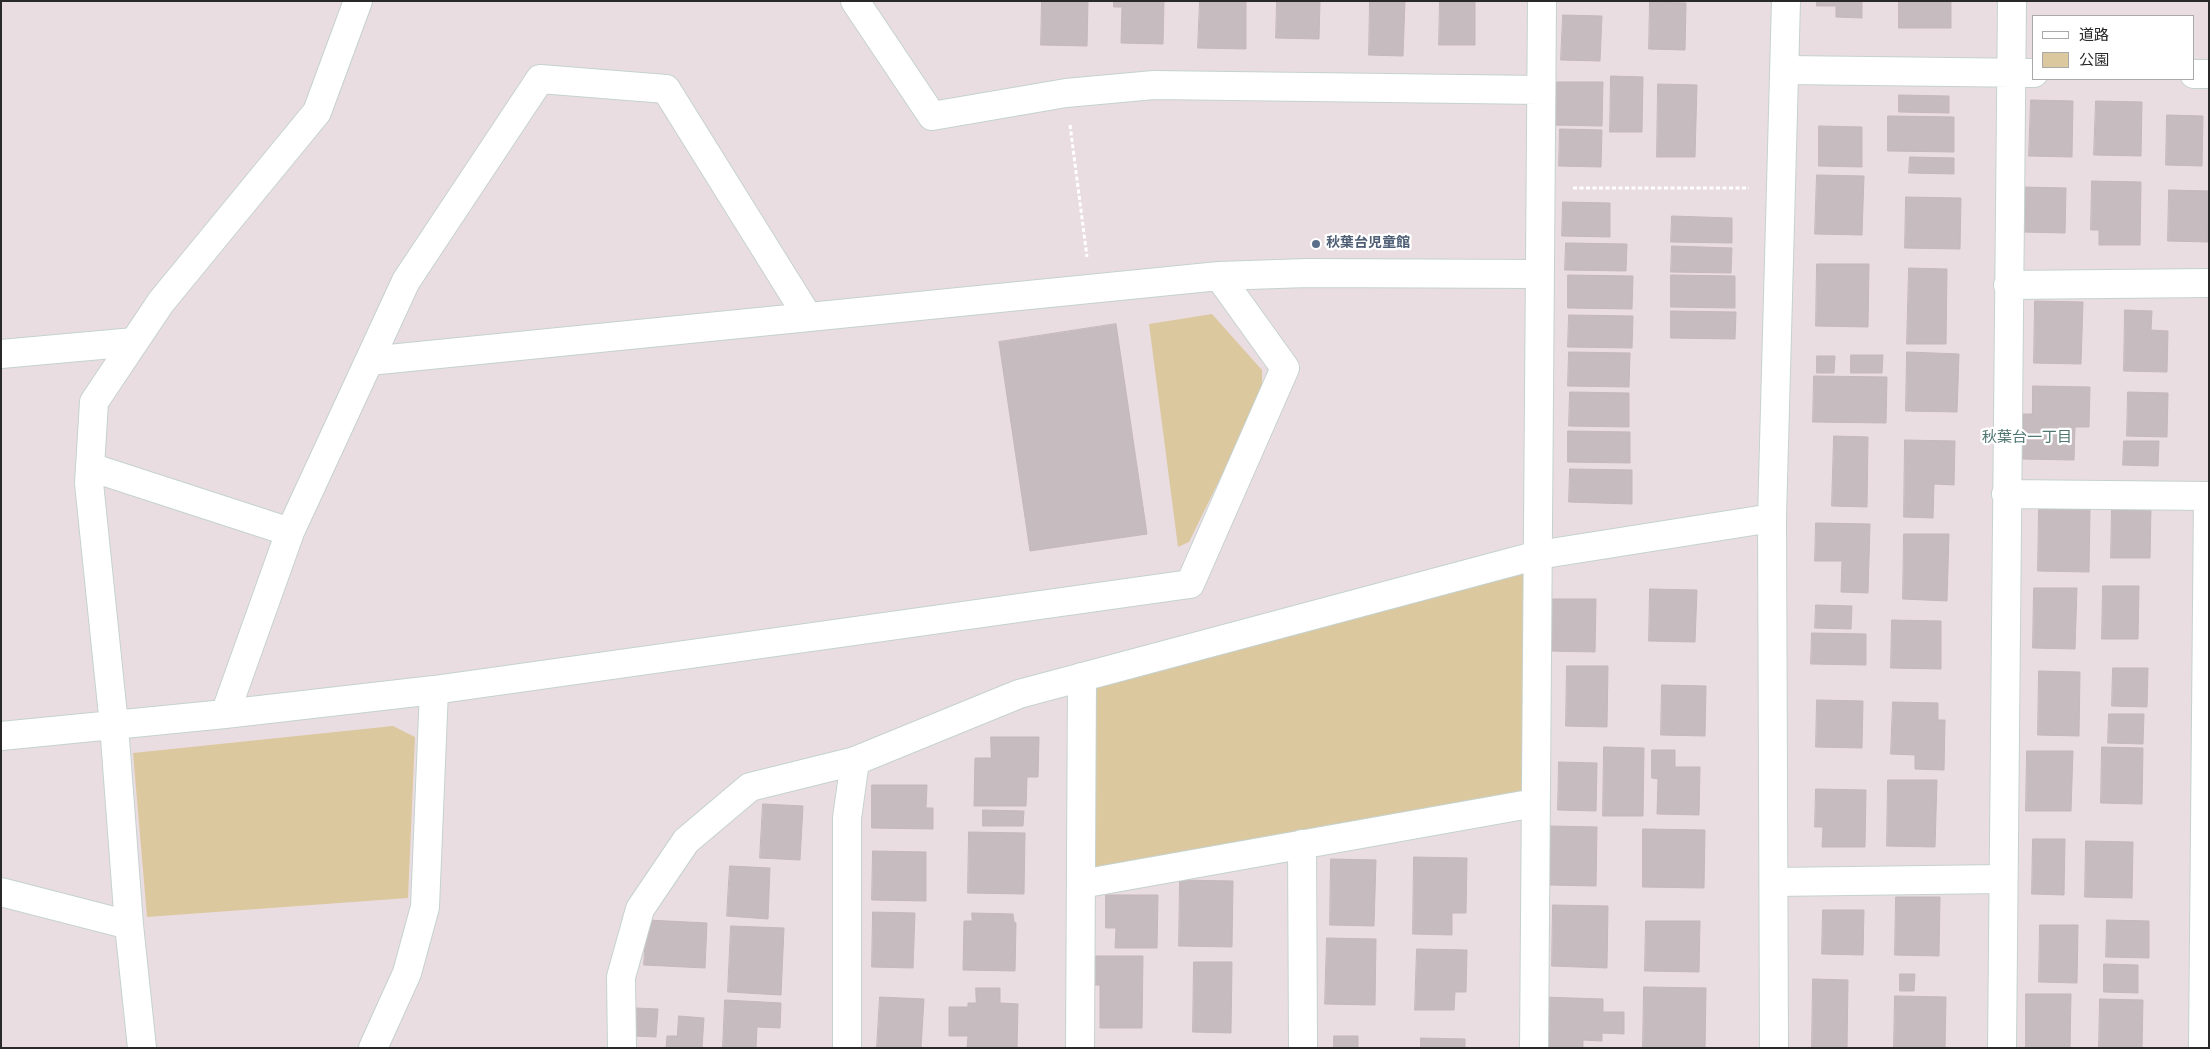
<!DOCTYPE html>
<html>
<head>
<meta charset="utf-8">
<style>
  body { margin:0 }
  #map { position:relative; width:2210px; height:1049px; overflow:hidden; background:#eadde2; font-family:"Titillium Web","Noto Sans JP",sans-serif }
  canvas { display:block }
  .frame { position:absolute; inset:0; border:2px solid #292929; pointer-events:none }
  .legend { position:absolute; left:2032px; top:15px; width:162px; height:65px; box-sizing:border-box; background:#fff; border:1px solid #a9a9a9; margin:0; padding:6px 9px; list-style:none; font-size:15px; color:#292929 }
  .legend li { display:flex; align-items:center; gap:10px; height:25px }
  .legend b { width:25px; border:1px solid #a9a9a9 }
</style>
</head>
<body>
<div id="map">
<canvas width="2210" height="1049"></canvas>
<div class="frame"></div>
<ul class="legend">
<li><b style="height:6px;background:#fff"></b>道路</li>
<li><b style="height:14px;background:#dbc89f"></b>公園</li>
</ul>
</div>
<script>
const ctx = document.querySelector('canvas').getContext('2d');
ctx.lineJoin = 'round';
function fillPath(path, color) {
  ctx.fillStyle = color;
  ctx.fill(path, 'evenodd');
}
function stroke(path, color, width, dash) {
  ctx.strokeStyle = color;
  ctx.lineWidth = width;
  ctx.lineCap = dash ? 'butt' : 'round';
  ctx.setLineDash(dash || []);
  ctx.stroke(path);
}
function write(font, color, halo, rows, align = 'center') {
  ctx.font = font + ' "Titillium Web","Noto Sans JP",sans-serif';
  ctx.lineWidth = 4.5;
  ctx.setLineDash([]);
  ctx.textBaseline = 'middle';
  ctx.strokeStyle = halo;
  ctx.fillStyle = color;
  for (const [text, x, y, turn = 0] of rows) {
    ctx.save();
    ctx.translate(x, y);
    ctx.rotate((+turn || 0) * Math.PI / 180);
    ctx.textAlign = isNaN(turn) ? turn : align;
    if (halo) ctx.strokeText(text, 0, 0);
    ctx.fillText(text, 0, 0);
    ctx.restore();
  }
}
fillPath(new Path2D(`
  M1212 314 1262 370V393L1189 542 1178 547 1149 324Z
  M1538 555 1535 803 1081 884 1082 677Z
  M393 726 415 737 408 898 147 917 133 753Z`), '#dbc89f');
const building = new Path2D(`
  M1042 1H1088L1087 46 1041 45Z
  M1114 1H1164L1163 44 1121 43 1122 7H1114Z
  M1200 1H1246V49L1198 48Z
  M1277 1H1320L1319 39 1276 38Z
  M1370 1H1405L1403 56 1369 55Z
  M1440 1H1475V45H1439Z
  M1817 1H1862V18L1836 17V6H1817Z
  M1899 1H1951V28H1899Z
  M1650 2 1686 3 1685 50 1649 49Z
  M1563 15 1602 16 1600 61 1561 60Z
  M1611 76 1643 77 1642 132H1610Z
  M1553 82H1603L1602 126 1551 125Z
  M1658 84 1697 85 1695 157H1657Z
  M1899 95 1949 96V113L1899 112Z
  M2031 100 2073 101 2072 157 2029 156Z
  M2096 101 2142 102 2141 156 2094 155Z
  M2167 115 2203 116 2202 166 2166 165Z
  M1888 116 1954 117V152L1888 151Z
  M1819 126 1862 127V167L1819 166Z
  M1560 129 1602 130 1601 167 1559 166Z
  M1910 157 1954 158V174L1909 173Z
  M1817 175 1864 176 1862 235 1815 234Z
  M2092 181 2141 182 2140 245H2099V230H2091Z
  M2023 187 2066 188 2065 233 2022 232Z
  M2169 190 2209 191 2208 242 2168 241Z
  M1906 197 1961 198 1960 249 1905 248Z
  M1563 202 1610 203V237L1562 236Z
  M1672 216 1732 218V243L1671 242Z
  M1566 243 1627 244 1626 271 1565 270Z
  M1672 246 1732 248 1731 273 1671 272Z
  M1817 264H1869L1868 327 1816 326Z
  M1909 268 1947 269 1946 344H1907Z
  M1568 275 1633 276 1632 309 1568 308Z
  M1671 275 1735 276V308L1671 307Z
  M2035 301 2083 302 2081 364 2034 363Z
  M2125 310 2152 311 2151 330 2168 331 2167 372 2124 371Z
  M1671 311 1736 312 1735 339 1671 338Z
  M1569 315 1633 316 1632 348 1568 347Z
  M1116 324 1147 534 1030 551 999 342Z
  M1569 352 1630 353 1629 387 1568 386Z
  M1907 352 1959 354 1957 412 1906 411Z
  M1851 355H1883L1882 373H1851Z
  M1817 356H1835L1834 373H1817Z
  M1814 376 1887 377 1886 423 1813 422Z
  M2033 386 2090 387 2089 427H2075L2074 460 2022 459 2023 414H2032Z
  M1570 392 1629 393V427L1569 426Z
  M2128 392 2168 393 2167 437 2127 436Z
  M1568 431 1630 432V463L1568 462Z
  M1834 436 1868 437 1867 507 1832 506Z
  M1905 440 1955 441 1954 485 1934 484 1933 518 1904 517Z
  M2124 441H2159L2158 466 2123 465Z
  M1570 469 1632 470V504L1569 502Z
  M2112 506 2151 507 2150 558H2111Z
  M2039 508H2090L2089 572 2038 571Z
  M1816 523 1870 524 1868 593 1841 592 1842 561H1815Z
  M1904 534H1949L1947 601 1903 599Z
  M2103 586H2139L2138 639H2102Z
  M2034 588H2077L2075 649 2033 648Z
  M1650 589 1697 590 1695 642 1649 641Z
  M1551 599H1596L1595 652 1549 651Z
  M1816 605 1852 606 1851 629 1815 628Z
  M1892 620 1941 621V669L1891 668Z
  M1812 633 1866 634V665L1811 664Z
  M1567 666H1608L1607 727 1566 726Z
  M2113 668H2148L2147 707 2112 706Z
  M2039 671 2080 672 2079 736 2038 735Z
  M1662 685 1706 686 1705 736 1661 735Z
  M1817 700 1863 701 1862 748 1816 747Z
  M1893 702 1938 703V720H1945L1944 770 1915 769V755L1891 754Z
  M2109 714H2144L2143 744 2108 743Z
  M991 737H1039L1038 777H1027L1026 806H974L975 758H991Z
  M1604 747 1644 748 1643 816H1603Z
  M2102 747 2143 748 2142 804 2101 803Z
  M1652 750H1675V767H1700L1699 815 1657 814 1658 779 1652 778Z
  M2027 751H2073L2071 811H2026Z
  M1559 762 1597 763 1596 811 1558 810Z
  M1888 780H1937L1935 847 1887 846Z
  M872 785H927L926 808H933V829L872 828Z
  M1816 789 1866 790 1865 847H1822L1823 827H1815Z
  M763 804 803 806 800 860 760 858Z
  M983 810 1024 811 1023 826H983Z
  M1550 826 1597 827 1596 886 1550 885Z
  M1643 829 1705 830 1704 888 1643 887Z
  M969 832 1025 833 1024 894 968 893Z
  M2033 839H2065L2064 895 2032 894Z
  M2086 841 2133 842 2132 898 2085 897Z
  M873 851 926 852V901L872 900Z
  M1414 857 1467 858 1466 913H1452V935L1413 934Z
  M1331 859 1376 860 1374 926 1330 925Z
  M730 866 770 868 768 919 727 916Z
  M1180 880 1233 881 1232 947 1179 946Z
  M1106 895H1158L1157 948H1115L1116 928H1106Z
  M1896 897H1940L1939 956 1895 955Z
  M1553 905 1608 906 1607 968 1552 966Z
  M1823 910H1864L1863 955 1822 954Z
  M873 912 915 913 913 968 872 967Z
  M972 913 1013 914 1014 922 1016 923 1015 971 963 970 964 921H972Z
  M647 920 707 923 705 968 644 965Z
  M2107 920 2149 921V958L2106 957Z
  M1646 921H1700L1699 972 1645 971Z
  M2040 925H2078L2077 983 2039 982Z
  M731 926 784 928 781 995 728 992Z
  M1327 938 1376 939 1375 1005 1325 1004Z
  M1417 949 1467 950 1466 992H1455L1454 1010H1415Z
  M1096 956H1143L1142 1028H1100V985H1095Z
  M1194 962H1232L1231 1033 1193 1032Z
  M2104 964 2138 965V993L2104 992Z
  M1900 974H1915L1914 991H1900Z
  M1813 979 1848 980 1847 1048H1812Z
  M1644 987 1706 988 1705 1048H1643Z
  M976 988H1000V1003L1018 1004 1017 1048H967L968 1036H949V1007H968V1003H976Z
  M2026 994H2071L2070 1048H2026Z
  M1895 996 1946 997 1945 1048H1894Z
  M880 997 924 999 921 1048H877Z
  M1542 997 1603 999V1012H1624V1034L1602 1033V1041L1583 1040V1048H1541Z
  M2100 999 2143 1000 2142 1048H2099Z
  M725 1000 781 1003 780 1028 757 1027 756 1048H723Z
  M635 1008 658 1009 656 1037 634 1036Z
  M679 1016 704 1018 702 1048H666L667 1036H677Z
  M1334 1036H1358V1048H1334Z
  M1421 1038 1465 1039V1048H1421Z`);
fillPath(building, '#c6bbbf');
stroke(building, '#c5b7bc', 1);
const street = new Path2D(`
  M855 1 932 116 1066 93 1154 85 1541 90
  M1786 70 2034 73
  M2194 74H2209
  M2008 285 2209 283
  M1 354 134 342
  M369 361 1219 276 1307 273 1538 274
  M90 467 290 532
  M2006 494 2209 496
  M225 714 290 532 406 281 540 79 666 89 808 317
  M1 736 225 714 434 690 1190 584 1285 368 1219 276
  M1302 844 1303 1048
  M1774 882 2003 879
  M1081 884 1535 803
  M1 892 129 925
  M142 1048 129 925 114 725 89 483 94 402 161 302 317 112 358 1
  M373 1048 407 973 425 907 434 690
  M622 1048 621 977 640 909 686 841 750 787 855 761
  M1080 1048 1082 677
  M1534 1048 1542 1
  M2002 1048 2012 1
  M2203 1048 2208 496`);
const secondary = new Path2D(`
  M847 1048V818L855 761 1019 694 1538 555 1772 518
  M1774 1048 1772 518 1786 1`);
stroke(street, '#c4d2d0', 30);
stroke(secondary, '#c4d2d0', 30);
stroke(new Path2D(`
  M1070 125 1087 257
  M1573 188H1749`), '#fff', 3, [4, 2.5]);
stroke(street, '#fff', 28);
stroke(secondary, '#fff', 28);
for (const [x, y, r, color] of [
  [1316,244,5,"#5c6f8a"]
]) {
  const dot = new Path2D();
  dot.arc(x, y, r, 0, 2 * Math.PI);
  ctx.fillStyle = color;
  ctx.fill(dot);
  stroke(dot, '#fff', 2);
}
write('bold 14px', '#4e5e75', '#fff', [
  ["秋葉台児童館",1326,244]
], 'left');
write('15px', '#4f756f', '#fff', [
  ["秋葉台一丁目",2027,438]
]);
</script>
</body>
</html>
